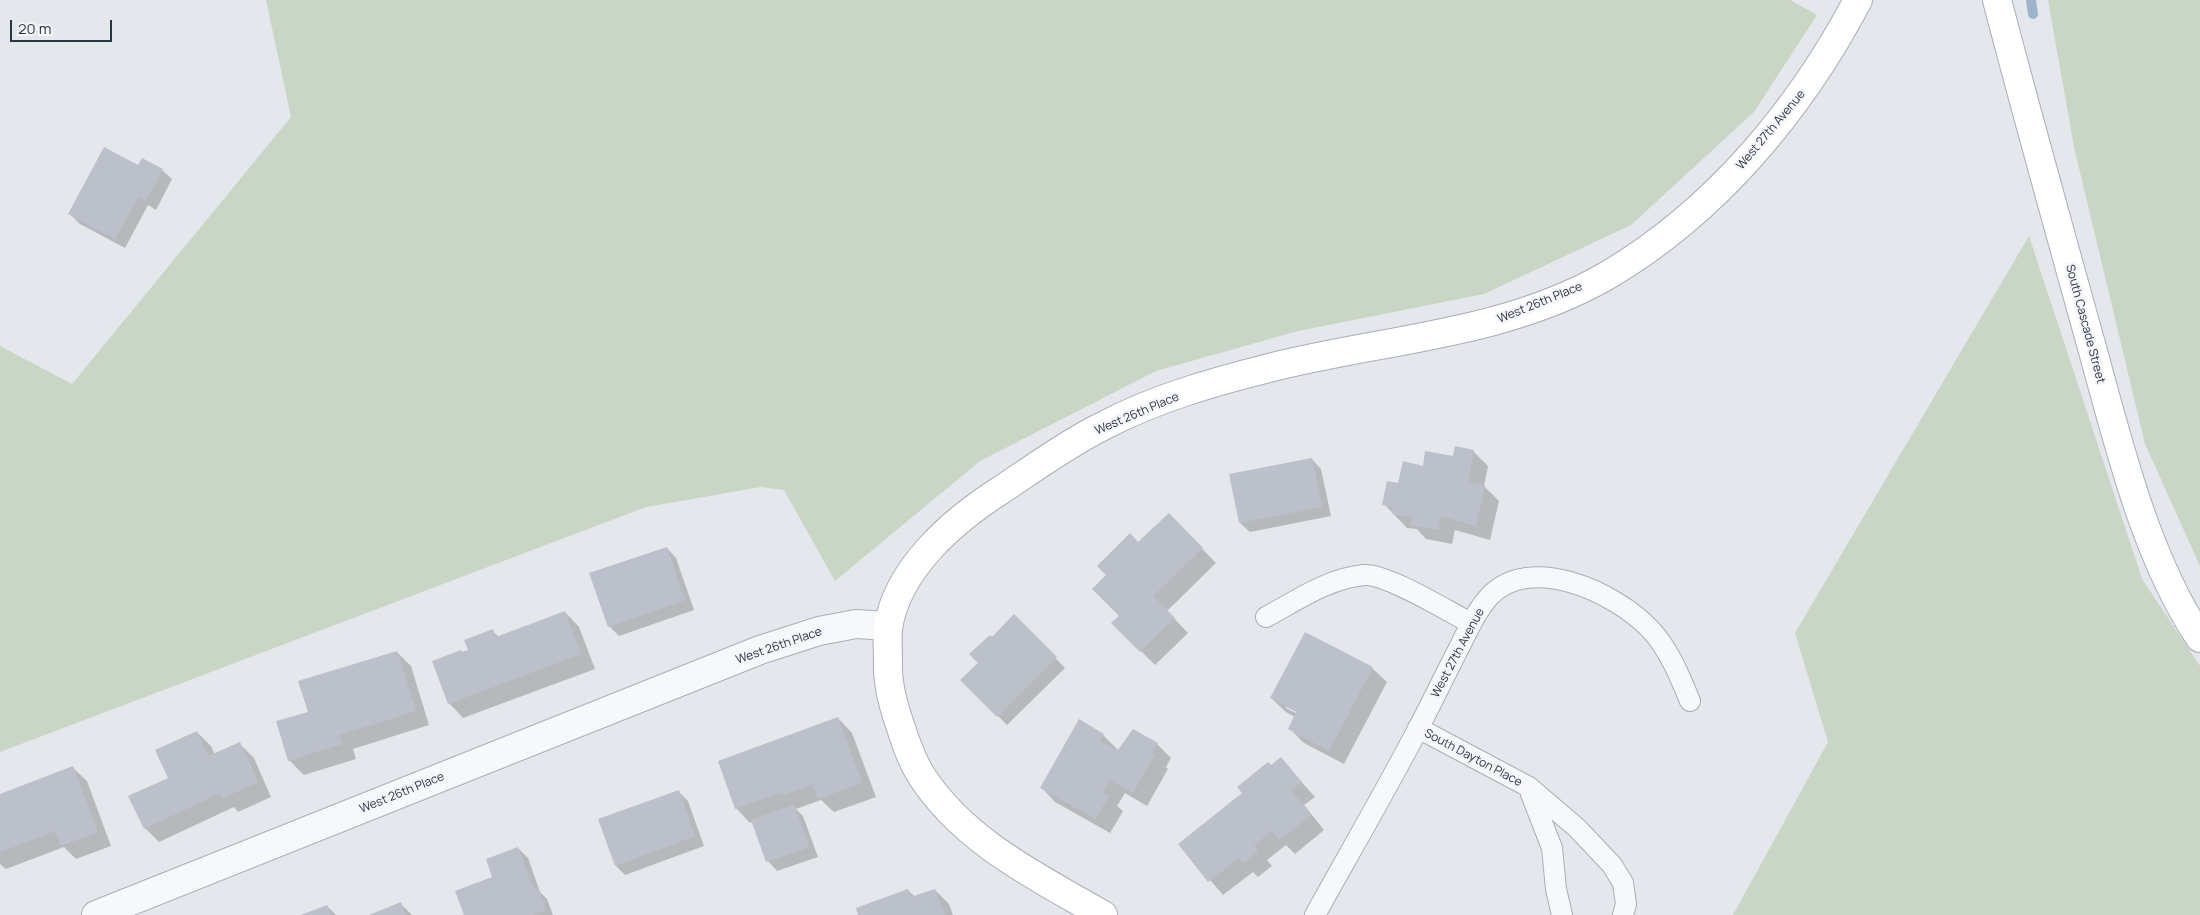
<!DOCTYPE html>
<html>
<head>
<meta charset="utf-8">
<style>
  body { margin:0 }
  #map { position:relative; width:2200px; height:915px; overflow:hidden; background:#e4e7ec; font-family:Manrope,sans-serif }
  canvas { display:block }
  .scale { position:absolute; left:10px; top:20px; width:102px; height:22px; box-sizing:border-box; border:2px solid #2b3445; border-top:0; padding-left:6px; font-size:15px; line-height:18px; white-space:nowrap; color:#2b3445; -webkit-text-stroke:4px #f4f6f9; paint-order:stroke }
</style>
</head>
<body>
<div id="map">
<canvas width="2200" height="915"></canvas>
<div class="scale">20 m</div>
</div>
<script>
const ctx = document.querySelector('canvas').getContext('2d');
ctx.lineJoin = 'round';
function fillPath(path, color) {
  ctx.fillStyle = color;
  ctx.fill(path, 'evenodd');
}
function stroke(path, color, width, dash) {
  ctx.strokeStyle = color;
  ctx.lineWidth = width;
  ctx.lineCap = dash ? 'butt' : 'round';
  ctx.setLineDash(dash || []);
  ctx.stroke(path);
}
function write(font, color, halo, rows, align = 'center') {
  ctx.font = font + ' Manrope,sans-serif';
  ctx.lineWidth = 5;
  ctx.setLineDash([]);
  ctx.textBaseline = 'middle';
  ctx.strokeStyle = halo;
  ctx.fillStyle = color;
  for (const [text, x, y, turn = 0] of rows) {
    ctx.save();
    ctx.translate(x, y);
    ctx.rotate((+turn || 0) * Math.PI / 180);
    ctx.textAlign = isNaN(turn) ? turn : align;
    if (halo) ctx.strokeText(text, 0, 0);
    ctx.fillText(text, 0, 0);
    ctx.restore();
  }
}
fillPath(new Path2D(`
  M266 0H1790L1817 15 1754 112 1631 225 1484 294 1298 331 1156 371 980 461 835 581 784 490 761 487 646 507 0 752V346L72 384 291 117Z
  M2048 0H2200V566L2145 444 2074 147Z
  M2029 236 2142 579 2200 666V915H1733L1828 742 1795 633Z`), '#c9d6c5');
fillPath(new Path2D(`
  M139 167 162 170 172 179 156 210 148 205 125 248 80 224 70 214Z
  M1473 451 1488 466 1484 486 1499 501 1490 540 1455 530 1452 544 1426 539 1417 529 1407 528 1384 504 1399 485 1424 467Z
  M1312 459 1321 469 1331 516 1250 532 1240 523Z
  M1169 515 1216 563 1167 611 1188 633 1155 665 1113 623 1120 616 1139 544Z
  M667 548 676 558 694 610 619 636 609 626Z
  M565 612 579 627 595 669 463 718 449 703 463 653 470 651 492 631 499 637Z
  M1014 616 1065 668 1007 725 962 680 980 663 992 638Z
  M397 652 411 666 429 725 353 749 356 759 304 775 289 760 309 713Z
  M1372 668 1387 682 1344 764 1304 743 1289 728 1295 717 1286 712 1271 698ZM1286 706 1302 714 1301 716 1286 708Z
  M838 718 852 733 876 797 834 812 821 800 796 809 803 816 818 857 777 871 768 861 753 822 750 823 736 808Z
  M197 732 211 746 215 755 240 744 254 758 271 797 238 812 234 807 159 842 145 828Z
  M1103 735 1119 751 1157 744 1171 758 1166 767 1168 769 1147 806 1125 793 1117 806 1123 811 1110 833 1055 802 1041 787Z
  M1281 759 1315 797 1304 805 1324 830 1295 854 1286 845 1267 860 1272 866 1258 877 1253 872 1223 895 1180 845 1244 794Z
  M72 767 87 781 111 846 76 859 64 847 6 869 0 864V795Z
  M678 791 688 801 704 846 625 875 616 866Z
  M518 848 528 858 540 892 547 899 553 915H465Z
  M908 890 915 897 935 890 949 904 953 915H860Z
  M401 904 412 915H372Z
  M327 906 336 915H304Z`), '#0003');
stroke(new Path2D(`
  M2031 0 2033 14`), '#9fb4cc', 10);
fillPath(new Path2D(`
  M104 147 138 165 142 158 163 169 146 201 138 197 115 239 68 214Z
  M1455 446 1474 450 1468 482 1485 485 1476 526 1441 516 1438 530 1410 525 1412 517 1392 514 1393 507 1382 505 1387 481 1398 483 1403 461 1423 466 1425 451 1453 456Z
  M1312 458 1322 507 1239 523 1229 474Z
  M1169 513 1203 548 1153 596 1175 618 1140 652 1111 623 1119 616 1092 589 1106 575 1097 566 1130 533 1138 542Z
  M667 547 685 600 608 627 589 573Z
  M565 611 581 654 448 704 432 661 461 650 462 652 468 650 464 640 493 629 496 637Z
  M1014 614 1057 657 997 717 960 680 978 663 969 654 990 635 992 637Z
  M1305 632 1373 667 1329 751 1288 729 1296 712 1270 698Z
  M397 651 416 711 339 735 342 744 288 761 276 721 308 712 298 681Z
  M838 717 862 783 818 799 813 784 783 795V792L735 809 718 761Z
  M1079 719 1104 734 1100 741 1118 750 1133 729 1158 743 1152 753 1155 754 1133 793 1110 780 1103 792 1109 796 1095 819 1040 788Z
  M197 731 208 756 240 742 258 782 223 798 220 793 144 829 128 796 168 778 155 750Z
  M1281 757 1302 782 1291 790 1311 815 1280 840 1272 831 1254 845 1258 851 1243 863 1239 858 1208 882 1178 844 1242 793 1237 787 1268 762 1271 765Z
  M73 766 98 832 61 846 55 831 0 852V794Z
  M679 790 695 836 615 866 598 819Z
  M794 805 809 847 766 862 751 820Z
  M518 847 534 889 538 888 546 910 533 915H464L455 891 492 877 486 859Z
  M908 889 911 897 935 889 945 915H858L856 908Z
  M401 902 406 915H369Z
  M327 905 331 915H301Z`), '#bbc0ca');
const lane = new Path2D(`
  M1266 617C1296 601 1329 578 1364 575 1386 573 1449 612 1471 623
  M1418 728 1529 787 1577 828 1612 865 1623 883 1626 904 1623 915
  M1531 794 1552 848 1556 889 1562 915
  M1315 915C1350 852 1386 790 1419 727 1433 700 1446 673 1460 646 1468 630 1476 611 1489 597 1530 552 1616 593 1650 629 1669 649 1680 677 1690 701`);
const street = new Path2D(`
  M96 915 760 650 819 631 856 624 888 626`);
const secondary = new Path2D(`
  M1997 0C2027 115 2059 229 2091 344 2117 438 2145 557 2200 638
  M1103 915C1037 877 963 841 921 775 912 761 907 746 902 731 894 708 887 685 888 661 888 650 887 639 888 629 896 569 954 520 1001 490 1034 468 1067 444 1103 426 1154 399 1213 382 1269 368 1382 339 1505 335 1608 275 1716 211 1800 110 1858 0`);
stroke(lane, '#a9aeb7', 22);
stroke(street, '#a9aeb7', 30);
stroke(secondary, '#a9aeb7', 30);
stroke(lane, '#f7f8fa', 20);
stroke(street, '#f7f8fa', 28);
stroke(secondary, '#fff', 28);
write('12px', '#2b3445', '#f4f6f9', [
  ["West 27th Avenue",1771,130,-50],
  ["West 26th Place",1540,303,-22],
  ["South Cascade Street",2085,324,75],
  ["West 26th Place",1137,414,-23],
  ["West 26th Place",779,646,-19],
  ["West 27th Avenue",1458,653,-62],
  ["South Dayton Place",1473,758,28],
  ["West 26th Place",402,793,-22]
]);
</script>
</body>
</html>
